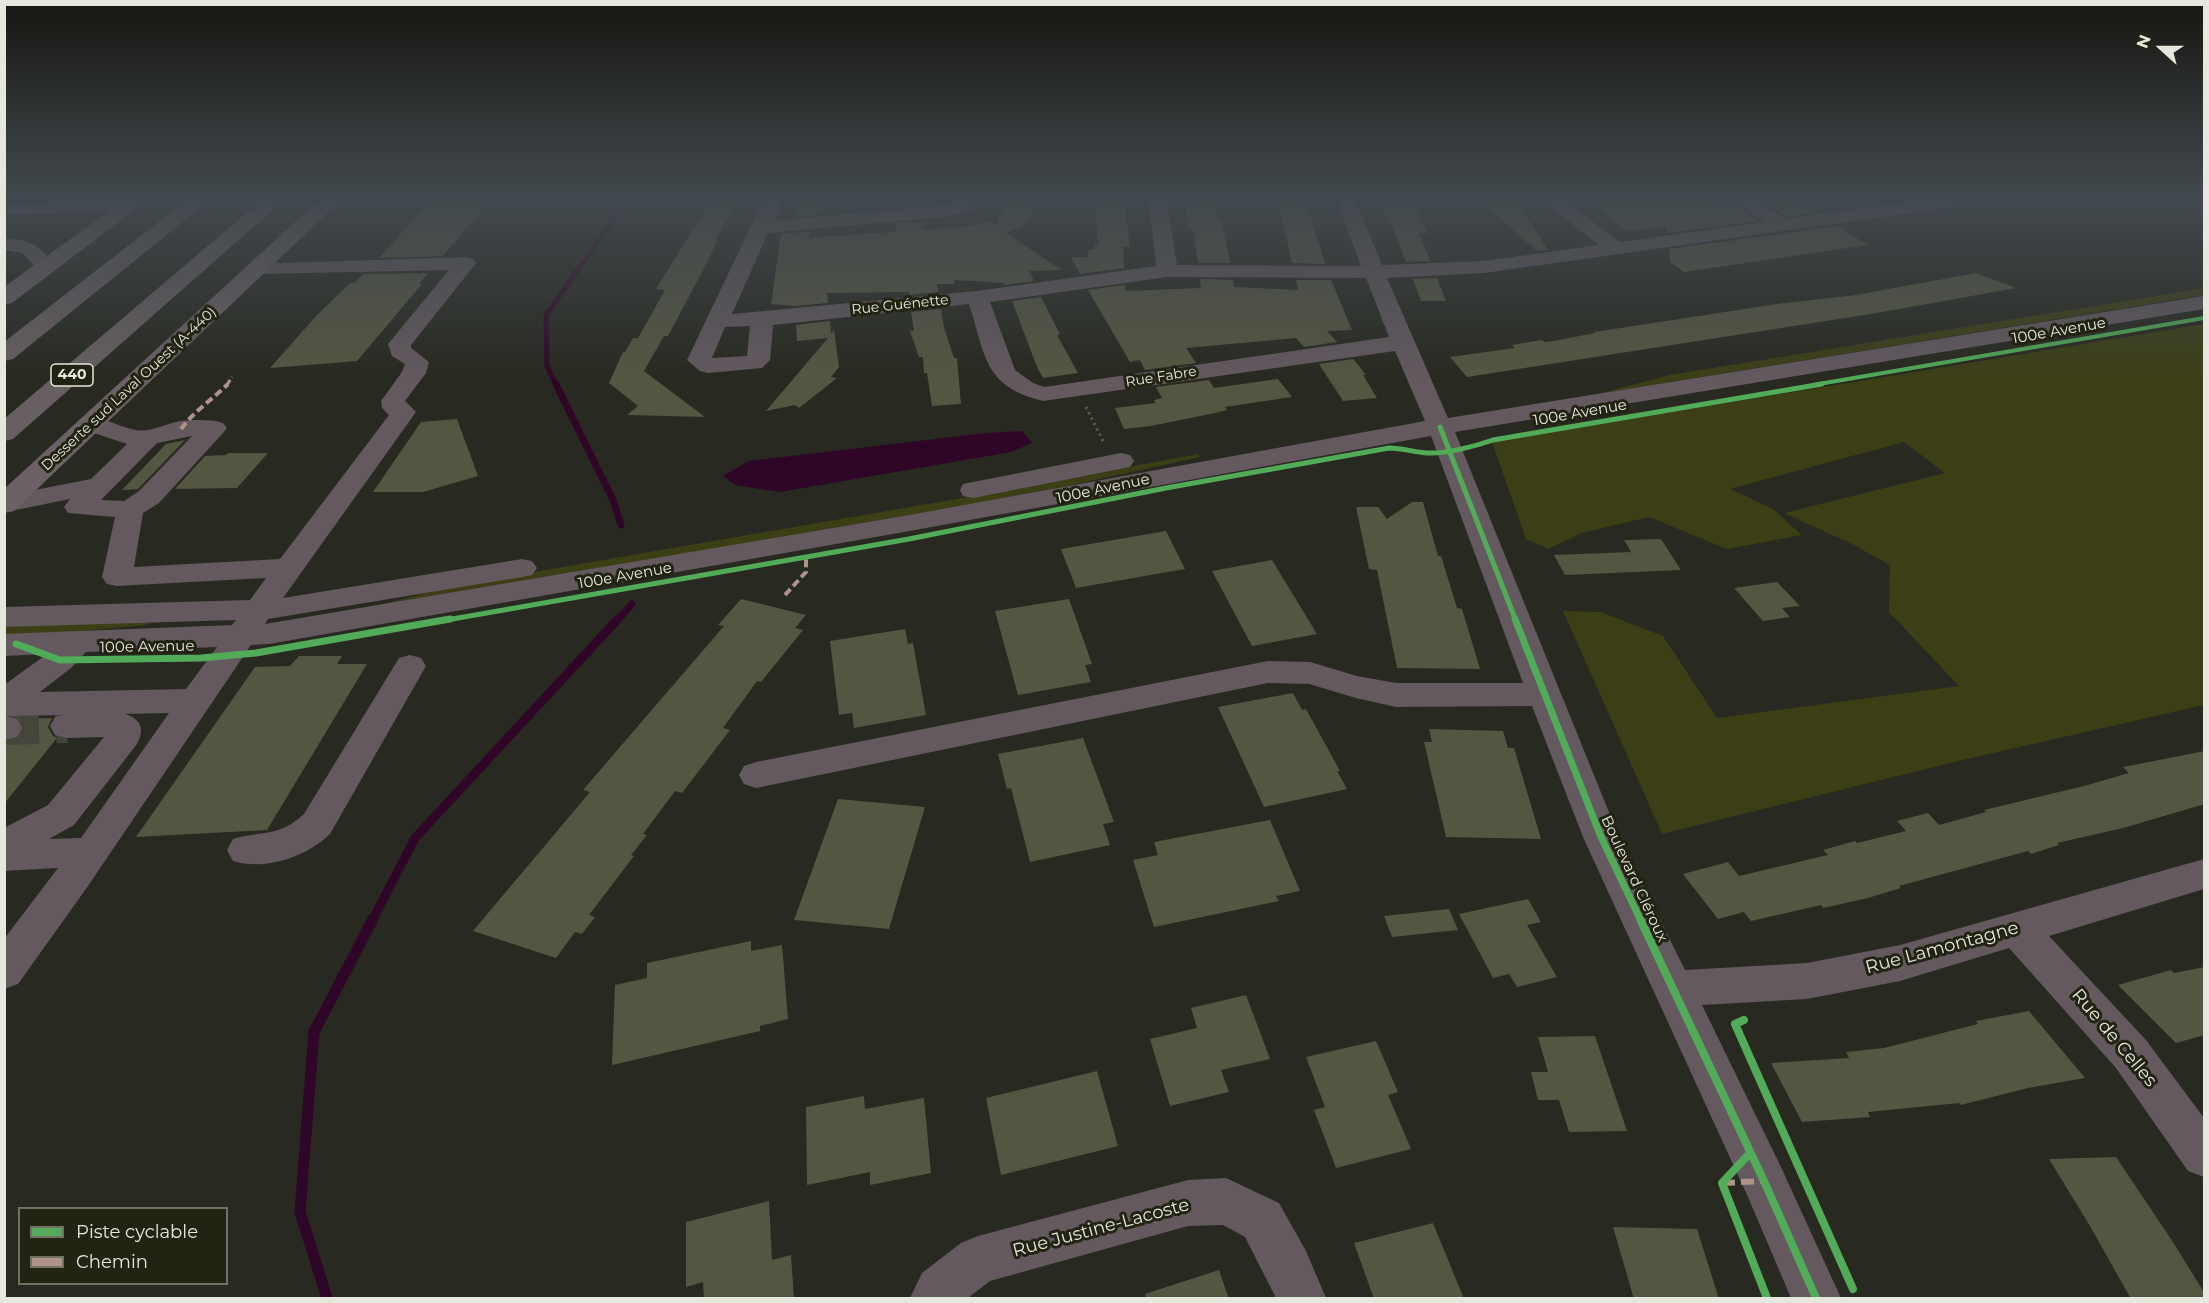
<!DOCTYPE html>
<html>
<head>
<meta charset="utf-8">
<style>
  body { margin:0 }
  #map { position:relative; width:2209px; height:1303px; overflow:hidden; background:#282920; font-family:Montserrat,sans-serif }
  canvas { display:block }
  .frame { position:absolute; inset:0; border:6px solid #e6e8dd; pointer-events:none }
  .legend { position:absolute; left:18px; top:1207px; width:210px; height:78px; box-sizing:border-box; background:#222313; border:2px solid #707264; margin:0; padding:8px 10px; list-style:none; font-size:18px; color:#e6e8dd }
  .legend li { display:flex; align-items:center; gap:12px; height:30px }
  .legend b { width:30px; border:2px solid #707264 }
  .north { position:absolute; left:2131px; top:18px; width:60px; height:60px; -webkit-text-stroke:4px #222313; paint-order:stroke; rotate:291deg; font-size:16px; font-weight:700; line-height:24px; text-align:center; color:#e6e8dd }
  .north::after { content:''; display:block; margin:auto; width:21px; height:27px; background:#e6e8dd; clip-path:polygon(50% 0,100% 100%,50% 72%,0 100%) }
</style>
</head>
<body>
<div id="map">
<canvas width="2209" height="1303"></canvas>
<div class="frame"></div>
<ul class="legend">
<li><b style="height:8px;background:#51ab58"></b>Piste cyclable</li>
<li><b style="height:8px;background:#af9288"></b>Chemin</li>
</ul>
<div class="north">N</div>
</div>
<script>
const ctx = document.querySelector('canvas').getContext('2d');
ctx.lineJoin = 'round';
function fillPath(path, color) {
  ctx.fillStyle = color;
  ctx.fill(path, 'evenodd');
}
function stroke(path, color, width, dash) {
  ctx.strokeStyle = color;
  ctx.lineWidth = width;
  ctx.lineCap = dash ? 'butt' : 'round';
  ctx.setLineDash(dash || []);
  ctx.stroke(path);
}
function write(font, color, halo, rows, align = 'center') {
  ctx.font = font + ' Montserrat,sans-serif';
  ctx.lineWidth = 6;
  ctx.setLineDash([]);
  ctx.textBaseline = 'middle';
  ctx.strokeStyle = halo;
  ctx.fillStyle = color;
  for (const [text, x, y, turn = 0] of rows) {
    ctx.save();
    ctx.translate(x, y);
    ctx.rotate((+turn || 0) * Math.PI / 180);
    ctx.textAlign = isNaN(turn) ? turn : align;
    if (halo) ctx.strokeText(text, 0, 0);
    ctx.fillText(text, 0, 0);
    ctx.restore();
  }
}
fillPath(new Path2D(`
  M2204 288V295L1597 394 1670 375Z
  M2204 324V705L1954 762 1662 834 1563 611 1601 612 1663 636 1717 718 1959 686 1889 612 1890 565 1852 544 1784 513 1945 473 1904 442 1730 489 1773 509 1802 535 1727 549 1649 517 1582 533 1548 549 1526 539 1492 442Z
  M1198 454 1200 457 1012 498 365 609 441 589 487 580 968 497Z
  M150 622 147 625 5 638V625Z`), '#3c3e15');
fillPath(new Path2D(`
  M1022 431 1032 443 1011 452 780 492 735 485 723 476 749 461 986 433Z`), '#300628');
stroke(new Path2D(`
  M556 385 547 366 546 315 628 199`), '#300628', 5);
stroke(new Path2D(`
  M556 384 613 500 621 525
  M617 621 632 604`), '#300628', 7);
stroke(new Path2D(`
  M372 921 415 838 618 619`), '#300628', 9);
stroke(new Path2D(`
  M327 1298 300 1212 314 1032 373 919`), '#300628', 11);
fillPath(new Path2D(`
  M432 199H490L443 256 379 258Z
  M802 199H831L822 214 793 217Z
  M1007 199H1037L1030 222 1006 233 1062 270 1029 271 1034 281 1005 285 1004 283 955 280 954 284H937L938 292 909 295V292L827 293 828 303 795 306 771 304 781 234 811 231 807 238 889 232 895 231 898 223 927 221 923 230 970 226 989 221 996 226Z
  M1479 199H1515L1548 250 1537 251Z
  M1584 199H1703L1719 207 1736 205 1758 221 1667 233 1666 227 1627 231Z
  M1795 199 1816 212 1786 217 1764 202Z
  M711 200H738L715 241H717L708 261 668 336H664L644 371 705 417 627 415 638 406 609 383 623 352H625L633 338H638L665 290 656 289Z
  M1095 201H1124L1130 247H1123L1124 268 1080 274 1071 257H1088V250H1094L1095 245 1098 246Z
  M1185 201H1214L1219 222H1222L1230 263H1198L1193 230H1189Z
  M1278 201H1302L1304 205H1307L1325 264 1292 263Z
  M1380 204H1414L1427 233H1419L1430 261 1406 262 1392 225H1390Z
  M1837 226 1868 245 1684 272 1670 262 1669 249Z
  M428 273 419 284H422L357 361 270 368 317 315 350 283H355L363 274Z
  M1976 273 2016 288 1877 313 1467 377 1450 357 1515 348 1512 345 1541 340 1545 342 1554 341 1595 333 1594 332 1777 304 1856 295Z
  M1437 278 1446 301H1421L1413 279Z
  M1200 279 1233 280 1234 287 1298 290 1296 280H1331L1352 330 1327 331 1337 342 1304 347 1296 338 1186 348 1196 363 1145 370 1140 360 1130 362 1088 290 1125 285V291L1201 288Z
  M1041 297 1060 334 1057 335 1078 373 1043 378 1037 367 1012 301Z
  M941 309 944 328 954 358H957L961 404 932 406 927 373H924L923 357H919L910 331H914L911 312Z
  M830 321 831 334 834 330 839 367 831 377 837 378 799 408 795 405 766 411 828 338 797 341 796 325Z
  M1353 359 1366 375H1363L1377 398 1343 401 1319 364Z
  M1278 379 1292 397 1225 407 1227 410 1215 413 1151 426 1124 429 1115 408 1156 403 1154 400 1162 398 1156 387 1209 380 1214 388Z
  M457 419 478 476 423 492H373L421 422Z
  M185 440 138 489 122 490 166 444Z
  M228 453H268L237 488 175 489 205 456 226 455Z
  M1412 502H1423L1438 556H1441L1457 608 1462 609 1480 669 1397 668 1377 570 1369 569 1356 507H1378L1387 519Z
  M1166 531 1185 569 1076 588 1061 549Z
  M1661 539 1681 570 1565 575 1554 555 1631 552 1624 540Z
  M1272 560 1317 634 1252 646 1212 571Z
  M1777 582 1800 606 1782 608 1790 617 1763 621 1734 588Z
  M741 599 806 615 795 628 803 630 761 682 757 681 723 728 730 730 682 793 675 791 643 834 647 835 631 855 634 856 589 915 595 917 582 934 575 932 556 958 473 931 590 792 583 790 724 626 718 625Z
  M1069 599 1092 664 1085 665 1091 682 1018 695 995 611Z
  M905 629 908 644 913 643 926 715 854 728 852 713 839 715 830 641Z
  M299 656H342L337 664H367L267 830 136 837 255 667 290 666Z
  M1293 693 1302 710 1306 709 1340 771H1337L1347 789 1264 807 1218 707Z
  M52 718 48 727 53 736 57 738 4 804V742L19 738 24 729 19 719Z
  M1429 729 1503 731 1508 748H1514L1541 839 1446 837 1424 742H1432Z
  M1083 738 1114 822 1103 824 1110 845 1030 862 1011 788 1007 789 998 754Z
  M2205 751V804L2123 828 2057 843 2059 845 2031 854 2028 851 1899 886 1901 888 1868 898 1823 908 1821 905 1751 921 1744 912 1718 919 1683 874 1728 862 1739 876 1828 855 1823 850 1855 841 1857 843 1906 831 1897 821 1928 813 1939 825 1986 812 1984 810 2084 786 2129 773 2123 767Z
  M838 799 925 807 889 929 794 920Z
  M1270 820 1300 891 1276 896 1279 901 1154 927 1133 860 1158 855 1154 842Z
  M1528 899 1541 922 1527 925 1557 977 1517 987 1509 974 1493 978 1459 914Z
  M1449 909 1458 930 1392 937 1384 916Z
  M751 941V951L782 945 788 1019 760 1026V1031L612 1065 615 985 647 978V963Z
  M2205 967V1035L2176 1043 2118 985 2171 970 2174 973Z
  M1246 995 1270 1059 1221 1070 1229 1092 1170 1106 1150 1039 1197 1028 1191 1008Z
  M2029 1011 2085 1078 2028 1088 1961 1105 1959 1103 1868 1112 1870 1117 1802 1122 1771 1063 1849 1058 1846 1052 1884 1048 1978 1024 1976 1021Z
  M1595 1036 1627 1131 1569 1132 1559 1100H1538L1531 1072H1548L1538 1037Z
  M1376 1041 1398 1092 1388 1095 1411 1149 1336 1168 1314 1110 1325 1107 1306 1057Z
  M1097 1071 1118 1146 1001 1175 986 1098Z
  M864 1096 865 1109 924 1098 931 1173 870 1185V1172L807 1185 806 1107Z
  M2116 1157 2173 1242 2205 1294V1299H2131L2090 1226 2049 1159Z
  M769 1201 772 1260 791 1255 794 1299H704L703 1282 686 1287V1222Z
  M1433 1223 1464 1299H1374L1354 1243Z
  M1613 1227 1697 1229 1719 1299H1634Z
  M1219 1270 1229 1299H1146L1145 1294Z`), '#555641');
stroke(new Path2D(`
  M5 728 67 726`), '#44463c', 34, [34, 17]);
stroke(new Path2D(`
  M1086 407 1104 443`), '#615e5c', 3, [2, 4]);
fillPath(new Path2D(`
  M63 199H140L142 203 140 207 133 209C90 210 47 215 4 214V202L39 203Z
  M764 199H783L774 221 943 205 960 199H981L969 211 943 217 768 233 732 314 977 291 1156 266 1149 199H1167L1177 265 1361 266 1336 199H1355L1382 265 1484 261 1599 245 1541 199H1563L1620 242 1764 222 1731 199H1754L1786 219 1924 199H1976L1974 203 1967 205 1484 273 1387 278 1448 418 2204 296V309L1455 432 1619 837 1685 970 1807 963 1900 945 2204 859V889L2049 936 2146 1040 2204 1118V1177L2188 1171 2116 1068 2009 948 1900 981 1807 999 1702 1005 1780 1165 1841 1298H1791L1748 1197 1583 837 1532 706 1396 707 1356 698 1309 684 1268 683 756 788 744 784 739 775 744 766 756 762 1268 661 1310 662 1357 676 1396 683H1523L1431 436 904 532 269 644 251 645 88 886 18 984 4 989V939L58 868 4 871V828L48 805 104 737 67 738 55 735 50 726 55 717 64 715 5 716 17 719 22 728 17 737 4 740V685L47 654 4 656V634L232 625 236 620 4 627V607L250 600 266 578 117 586 107 584 102 577 115 517 68 513 64 507 70 499 6 512 4 496 91 479 127 444 82 429 78 424 82 419C101 414 117 427 136 430 151 433 166 423 181 421 194 420 210 419 223 423L227 428 223 433 159 503 143 513 134 567 280 559 389 415 382 408 381 401 402 372 405 364 392 356 388 344 449 270 258 274 251 272 248 268 251 264 466 257 473 259 476 263 411 345V348L429 362 426 373 405 401 416 412 283 598 522 559 532 561 537 568 532 575 522 577 268 619 265 624 904 516 1425 421 1395 351 1043 401C983 386 986 356 969 304L773 325 770 360 762 368 708 373 700 371 687 360ZM1167 277 1366 278 1389 337 1044 387 1033 383 1015 370 990 302ZM750 326 747 356 712 358 725 327ZM192 436 139 491 124 501 101 500 157 443ZM217 647 186 689 40 692 71 668 86 652ZM169 713 81 838 49 839 74 825 137 744C145 729 141 719 125 714Z
  M4 238C30 239 42 247 56 268L53 272C36 277 34 262 22 253L4 250Z
  M1121 453 1130 455 1134 461 1130 467 973 498 963 496 960 490 963 484 973 482Z
  M410 655 421 658 426 666 330 834C306 857 265 871 233 861L227 850 233 839C263 830 278 838 304 814L399 658Z
  M1226 1178 1279 1203 1306 1251 1326 1298H1276L1245 1237 1223 1225 1188 1226 990 1281 968 1298H910L922 1273 961 1243 978 1236 1188 1180Z`), '#63595f');
fillPath(new Path2D(`
  M126 199H149L12 303 4 305V287Z
  M320 199H342L14 511 4 513V489Z`), '#6c6167');
fillPath(new Path2D(`
  M188 199H211L13 359 4 361V342Z
  M263 199H285L13 439 4 441V419Z`), '#685f62');
stroke(new Path2D(`
  M227 385 232 377`), '#af9288', 3, [6, 3]);
stroke(new Path2D(`
  M181 429C194 411 213 399 228 384
  M785 595 806 572V557`), '#af9288', 4, [8, 4]);
stroke(new Path2D(`
  M1722 1183 1764 1181`), '#af9288', 6, [13, 6]);
stroke(new Path2D(`
  M1813 385 2204 318`), '#51ab58', 4);
stroke(new Path2D(`
  M1440 427 1516 621
  M441 621 909 539 1166 488 1389 448C1402 448 1414 452 1427 453 1446 454 1476 446 1493 440L1822 384`), '#51ab58', 5);
stroke(new Path2D(`
  M1515 619 1601 837 1641 921
  M16 644 60 660 201 658 256 653 450 619`), '#51ab58', 7);
stroke(new Path2D(`
  M1640 919 1764 1181 1816 1298
  M1744 1020 1735 1024 1853 1289
  M1750 1153 1722 1183 1767 1298`), '#51ab58', 8);
const sky = ctx.createLinearGradient(0, 0, 0, 382);
sky.addColorStop(0, '#161712');
sky.addColorStop(0.52, '#42494e');
sky.addColorStop(1, '#42494e00');
ctx.fillStyle = sky;
ctx.fillRect(0, 0, 2209, 382);
write('14px', '#e6e8dd', '#222313', [
  ["Rue Guénette",900,305,-6],
  ["Rue Fabre",1161,377,-9],
  ["Desserte sud Laval Ouest (A-440)",129,389,-43]
]);
for (const [x, y, w] of [
  [72,375,42]
]) {
  const box = new Path2D();
  box.roundRect(x - w / 2, y - 11, w, 22, 4.5);
  ctx.fillStyle = '#222313';
  ctx.fill(box);
  stroke(box, '#e6e8dd', 1.5);
}
write('bold 14px', '#e6e8dd', null, [
  ["440",72,375]
]);
write('15px', '#e6e8dd', '#222313', [
  ["100e Avenue",2059,331,-10],
  ["100e Avenue",1580,413,-10],
  ["100e Avenue",1103,489,-12],
  ["100e Avenue",625,576,-10],
  ["100e Avenue",147,647,-1],
  ["Boulevard Cléroux",1634,879,65]
]);
write('18px', '#e6e8dd', '#222313', [
  ["Rue Lamontagne",1942,948,-15],
  ["Rue de Celles",2114,1038,50],
  ["Rue Justine-Lacoste",1101,1228,-15]
]);
</script>
</body>
</html>
